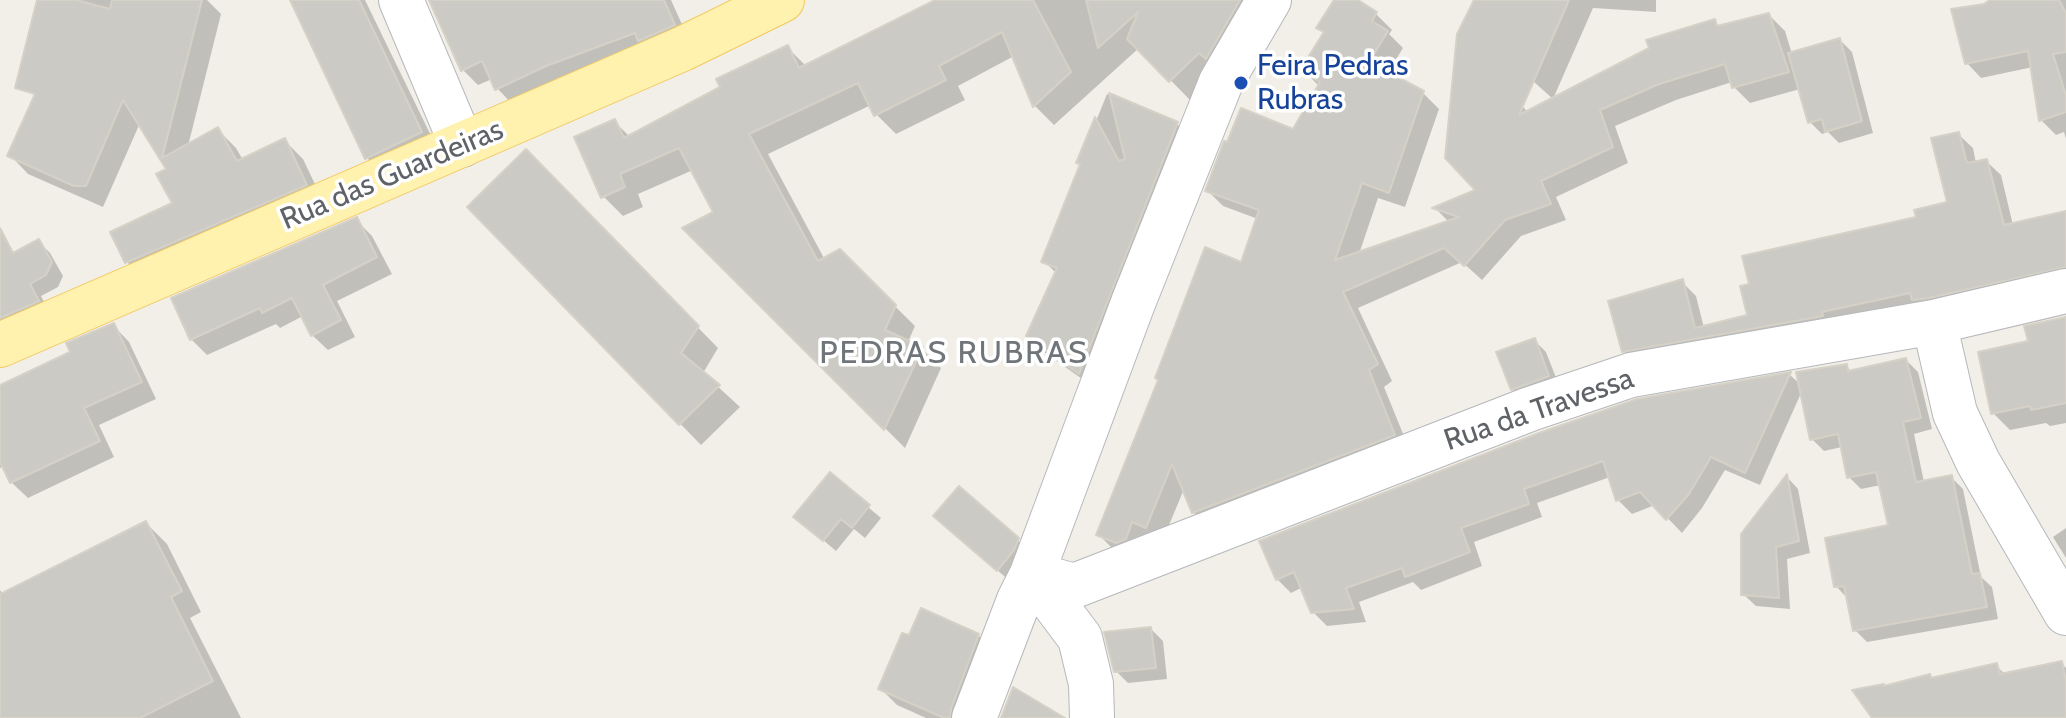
<!DOCTYPE html>
<html>
<head>
<meta charset="utf-8">
<style>
  body { margin:0 }
  canvas { display:block; background:#f1efe8 }
</style>
</head>
<body>
<canvas width="2066" height="718"></canvas>
<script>
const ctx = document.querySelector('canvas').getContext('2d');
ctx.lineJoin = 'round';
function fillPath(path, color) {
  ctx.fillStyle = color;
  ctx.fill(path, 'evenodd');
}
function stroke(path, color, width, dash) {
  ctx.strokeStyle = color;
  ctx.lineWidth = width;
  ctx.lineCap = dash ? 'butt' : 'round';
  ctx.setLineDash(dash || []);
  ctx.stroke(path);
}
function write(font, color, halo, rows, align = 'center') {
  ctx.font = font + ' Cabin,sans-serif';
  ctx.lineWidth = 7;
  ctx.setLineDash([]);
  ctx.textBaseline = 'middle';
  ctx.strokeStyle = halo;
  ctx.fillStyle = color;
  for (const [text, x, y, turn = 0] of rows) {
    ctx.save();
    ctx.translate(x, y);
    ctx.rotate((+turn || 0) * Math.PI / 180);
    ctx.textAlign = isNaN(turn) ? turn : align;
    if (halo) ctx.strokeText(text, 0, 0);
    ctx.fillText(text, 0, 0);
    ctx.restore();
  }
}
fillPath(new Path2D(`
  M39 0H207L221 14 188 146 217 129 236 148 243 160 284 140 303 159 324 203 146 281 127 262 113 233 175 204 169 170 140 123 103 207 28 174 10 155 38 94Z
  M292 0H365L437 148 383 174 367 158Z
  M431 0H671L689 40 512 104 497 88 492 79 478 85 463 70Z
  M939 0H1275L1220 71 1190 100 1139 48 1054 125 1035 106 1014 56 958 86 965 100 896 134 876 114 871 105 768 154 825 260 840 252 915 326 908 342 921 348 941 368 905 448 685 229 715 212 693 170 638 194 643 207 623 216 603 196 615 122 630 137 722 88 788 48 807 67Z
  M1336 0H1354L1376 14 1392 30 1389 34 1403 48 1387 74 1423 93 1439 109 1405 207 1378 198 1359 254 1450 223 1436 209 1479 190 1522 106 1528 112 1714 21 1721 28 1769 15 1785 31 1792 54 1840 40 1852 52 1873 133 1839 143 1828 132 1822 134 1810 122 1800 89 1750 103 1734 87 1732 82 1676 100 1615 126 1628 163 1556 197 1566 220 1521 236 1482 280 1462 262 1358 308 1392 381 1384 387 1410 451 1210 528 1193 512 1184 489 1162 542 1114 550 1098 534 1242 264 1258 219 1223 206 1207 190 1294 131 1320 87 1303 70 1325 34 1319 28Z
  M1476 0H1656V12L1593 8 1553 99 1486 39Z
  M1994 0H2066V139L2064 132 2056 135 2041 120 2033 67 1981 78 1967 63 1985 6Z
  M1107 94 1177 124 1193 140 1095 388 1044 352 1028 335 1057 274 1044 261 1081 165 1079 163Z
  M1958 134 1973 148 1976 163 1986 161 2001 175 2013 225 2066 213V282L1638 365 1624 351 1682 282 1696 296 1704 328 1749 316 1918 218 1950 204Z
  M526 152 718 348 703 373 740 407 701 445 469 207Z
  M356 220 372 236 392 274 337 301 355 337 328 350 312 335 303 316 280 328 276 324 207 355 191 339Z
  M38 241 50 253 63 276 58 287 41 296 50 313 0 335V262Z
  M2066 319V423L2050 426 2046 423 2010 430 1993 413 2030 342Z
  M113 325 129 342 156 399 99 425 114 457 28 498 11 482 4 466 0 468V387L73 353Z
  M1534 340 1546 352 1560 388 1524 401 1512 389Z
  M1906 360 1918 372 1932 429 1914 434 1924 482 1951 477 1963 489 1981 577 1992 587 1998 619 1867 642 1855 630 1848 599 1836 586 1890 526 1881 485 1861 489 1849 477 1842 447 1824 451 1812 439 1802 391 1760 485 1725 470 1702 508 1682 533 1655 505 1632 514 1618 500 1610 477 1537 503 1542 517 1474 542 1482 566 1421 590 1413 582 1359 602 1366 622 1327 626 1313 612 1303 587 1291 593 1277 579 1638 401 1790 375 1801 385 1846 366 1852 372Z
  M830 475 881 518 865 538 854 529 836 551 796 517Z
  M1787 477 1798 489 1810 553 1787 559 1790 609 1756 606 1743 594Z
  M146 523 167 544 201 612 190 618 241 718H0V590L3 595Z
  M948 528 1017 540 1030 552 1010 581Z
  M2066 528V558L2053 537Z
  M1151 629 1163 641 1167 679 1128 683 1116 671Z
  M978 635 995 653 970 718H926L897 705 880 688Z
  M2061 663 2066 668V718H1875L1883 686 1930 676 1933 680 1996 666 2005 674Z`), '#0003');
const building = new Path2D(`
  M37 0H76L110 9 112 0H202L162 158 218 127 237 161 285 138 307 185 125 263 110 232 172 203 156 174 166 169 123 100 86 186H74L7 156 35 94 15 88Z
  M290 0H359L422 132 365 159Z
  M429 0H664L675 25 638 41 635 33 546 66 495 90 482 61 461 71Z
  M935 0H1033L1071 72 1033 107 1002 32 939 66 946 80 874 116 858 83 749 134 818 261 840 249 896 305 885 330 923 347 884 430 682 228 713 212 679 148 620 174 625 187 601 198 574 137 615 119 624 138 720 87 716 79 788 45 799 68Z
  M1086 0H1240L1206 59 1199 53 1169 82 1127 39 1138 12 1098 48Z
  M1334 0H1358L1377 12 1372 21 1388 31 1369 62 1424 91 1389 193 1362 183 1335 260 1459 217 1432 208 1475 190 1445 158 1457 34 1474 0H1569L1519 115 1649 48 1646 40 1715 19 1717 26 1769 13 1789 72 1732 88 1725 64 1659 84 1600 110 1613 147 1541 181 1551 204 1505 220 1464 266 1444 248 1343 292 1378 364 1369 370 1395 435 1192 513 1172 464 1146 528 1132 522 1126 539 1116 543 1096 535 1158 380 1155 378 1205 247 1241 262 1259 210 1205 191 1224 141 1227 142 1241 108 1293 129 1320 82 1300 70 1324 32 1316 28Z
  M1990 0H2059L2066 13V52L2053 54 2066 96V112L2039 121 2028 51 1965 64 1951 9 1984 4Z
  M1840 38 1862 121 1825 132 1822 119 1808 123 1788 53Z
  M1109 93 1178 122 1079 374 1026 336 1057 268 1041 262 1080 164 1076 163 1095 117 1119 161 1125 159Z
  M1959 132 1967 163 1987 159 2004 225 2066 211V267L1929 298 1912 300 1910 293 1822 312 1823 316 1622 352 1608 301 1683 279 1695 328 1747 315 1740 286 1749 284 1742 256 1916 217 1914 210 1947 202 1931 138Z
  M526 149 699 326 681 353 720 385 679 425 467 207Z
  M357 217 377 257 323 285 341 320 311 336 292 298 262 313 260 308 190 340 171 298Z
  M0 228 13 253 39 239 52 262 46 275 30 284 39 301 0 318Z
  M2066 317V403L2031 410 2030 406 1991 414 1978 352 2028 341 2024 326Z
  M114 323 142 382 84 408 100 441 10 483 0 462V385L70 352 66 343Z
  M1535 338 1549 376 1511 390 1496 352Z
  M1906 358 1921 418 1903 422 1916 482 1952 475 1972 574 1980 573 1987 607 1853 631 1844 586 1834 587 1825 538 1888 525 1876 472 1847 478 1838 434 1810 440 1796 372 1847 364 1848 371Z
  M1791 372 1745 473 1711 457 1689 494 1666 520 1640 492 1616 501 1603 461 1524 489 1529 504 1461 528 1470 552 1405 577 1402 568 1346 588 1354 609 1311 613 1294 572 1276 580 1259 541 1539 433 1637 399Z
  M830 472 870 505 852 528 841 519 823 541 793 517Z
  M1787 474 1799 541 1776 547 1779 598 1741 595V534Z
  M959 486 1019 538 1014 550 997 571 933 516Z
  M146 521 182 591 171 597 213 681 140 718H0V594Z
  M921 608 979 634 951 709 950 718H944L878 689 902 633 909 635Z
  M1151 627 1156 668 1114 672 1104 632Z
  M2062 661 2066 682V718H1872L1852 690 1884 684V686L1930 674 1931 678 1997 663 2000 674Z
  M1013 687 1065 718H1001Z`);
fillPath(building, '#cccac5');
stroke(building, '#d6d1c6', 2);
const minor = new Path2D(`
  M401 0 462 145
  M1934 322 1955 413 1978 462 2066 613
  M1032 574 1074 586 1530 409 1631 375 1934 322 2066 291
  M1032 574 1080 638 1091 684 1092 718
  M974 718 1019 600 1032 574 1133 303 1221 82 1269 0`);
const major = new Path2D(`
  M0 345 682 49 782 0`);
stroke(minor, '#b5b8bc', 46);
stroke(major, '#f2c960', 46);
stroke(minor, '#fff', 44);
stroke(major, '#fff2af', 44);
for (const [x, y, r, color] of [
  [1241,83,8,"#1a4fb4"]
]) {
  const dot = new Path2D();
  dot.arc(x, y, r, 0, 2 * Math.PI);
  ctx.fillStyle = color;
  ctx.fill(dot);
  stroke(dot, '#fff', 3);
}
write('30px', '#164399', '#fff', [
  ["Feira Pedras",1257,66],
  ["Rubras",1257,100]
], 'left');
write('30px', '#5f6368', '#fff', [
  ["Rua das Guardeiras",392,175,-23],
  ["Rua da Travessa",1539,410,-19]
]);
ctx.letterSpacing = '2px';
write('32px', '#70757a', '#fff', [
  ["PEDRAS RUBRAS",954,354]
]);
ctx.letterSpacing = '0px';
</script>
</body>
</html>
